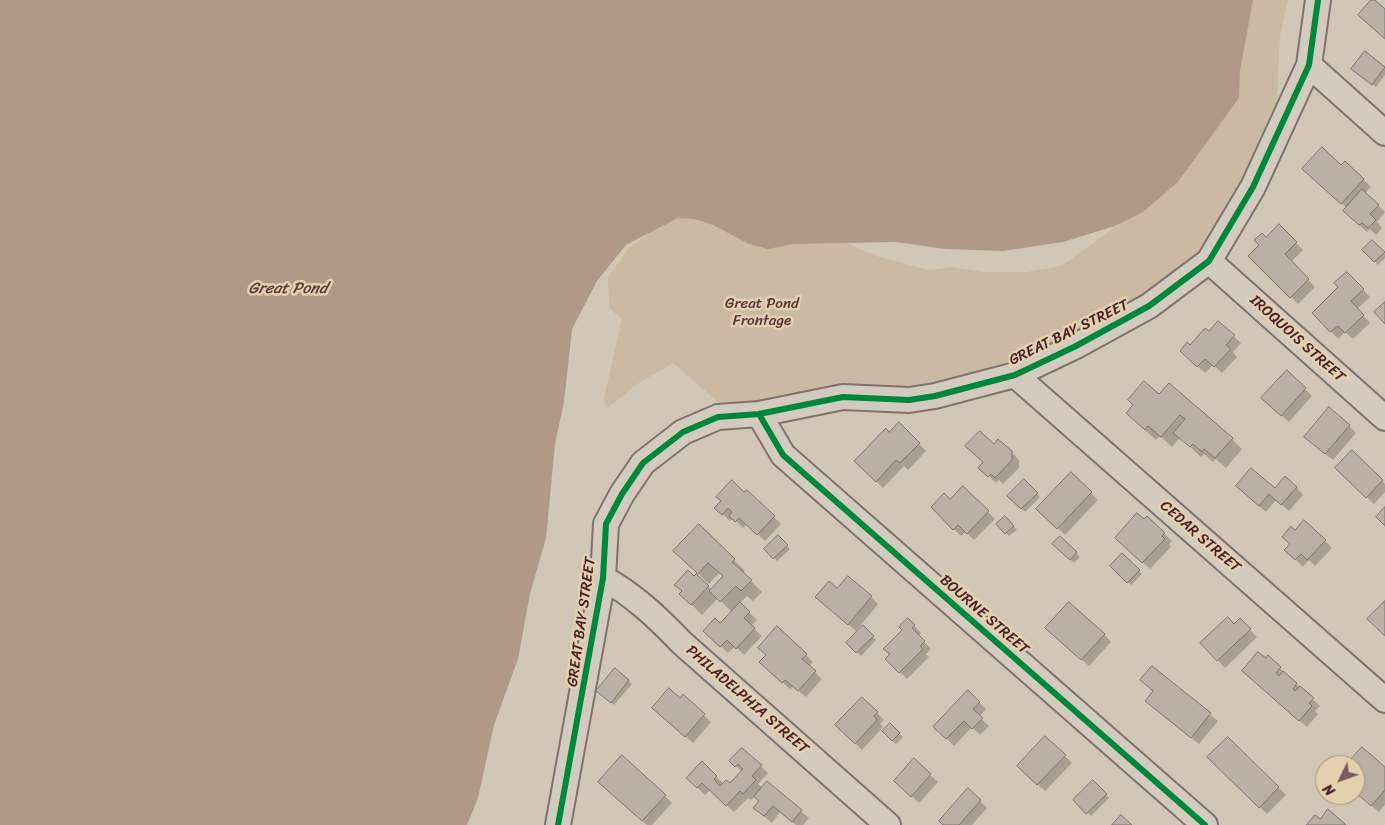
<!DOCTYPE html>
<html>
<head>
<meta charset="utf-8">
<style>
  body { margin:0 }
  #map { position:relative; width:1385px; height:825px; overflow:hidden; background:#d2c7b6; font-family:Sriracha,sans-serif }
  canvas { display:block }
  .north { position:absolute; left:1315px; top:755px; width:50px; height:50px; box-sizing:border-box; background:#e4d1af; border:1px solid #a68a7a; border-radius:50%; rotate:228deg; font-size:14px; font-weight:700; line-height:20px; text-align:center; color:#4a1f2b }
  .north::after { content:''; display:block; margin:auto; width:18px; height:22px; background:#7a5a5c; clip-path:polygon(50% 0,100% 100%,50% 72%,0 100%) }
</style>
</head>
<body>
<div id="map">
<canvas width="1385" height="825"></canvas>
<div class="north">N</div>
</div>
<script>
const ctx = document.querySelector('canvas').getContext('2d');
ctx.lineJoin = 'round';
function fillPath(path, color) {
  ctx.fillStyle = color;
  ctx.fill(path, 'evenodd');
}
function stroke(path, color, width, dash) {
  ctx.strokeStyle = color;
  ctx.lineWidth = width;
  ctx.lineCap = dash ? 'butt' : 'round';
  ctx.setLineDash(dash || []);
  ctx.stroke(path);
}
function write(font, color, halo, rows, align = 'center') {
  ctx.font = font + ' Sriracha,sans-serif';
  ctx.lineWidth = 5;
  ctx.setLineDash([]);
  ctx.textBaseline = 'middle';
  ctx.strokeStyle = halo;
  ctx.fillStyle = color;
  for (const [text, x, y, turn = 0] of rows) {
    ctx.save();
    ctx.translate(x, y);
    ctx.rotate((+turn || 0) * Math.PI / 180);
    ctx.textAlign = isNaN(turn) ? turn : align;
    if (halo) ctx.strokeText(text, 0, 0);
    ctx.fillText(text, 0, 0);
    ctx.restore();
  }
}
fillPath(new Path2D(`
  M1240 0H1288L1280 36 1277 102 1212 245 1155 302 1007 379 733 415 673 363C663 370 652 375 642 381 629 389 620 400 607 408L604 398 622 319 609 308 608 277 628 249 662 223 676 217 819 231 876 256 929 270 952 267 982 272H1027L1061 266 1121 223Z`), '#cbb9a3');
fillPath(new Path2D(`
  M0 0H1253L1240 71 1239 98 1178 182 1143 212 1115 226 1063 242 1003 251 945 249 896 242 794 244 768 249 749 244 713 225 695 219 678 218 626 245 597 281 572 329 564 402 555 444 546 538 530 594 518 659 494 725 478 798 467 825H0Z`), '#b09989');
fillPath(new Path2D(`
  M1365 53 1385 68V75L1376 87 1356 72Z
  M1341 167 1363 179 1371 187 1365 193 1385 212 1377 222 1382 228 1376 235 1370 229 1367 232 1351 218 1347 208 1311 176Z
  M1279 226 1303 250 1291 262 1315 287 1298 304 1250 256Z
  M1372 241 1385 254V258L1378 265 1364 250Z
  M1347 273 1370 297 1357 309 1370 323 1353 339 1345 332 1338 339 1314 313 1340 288Z
  M1219 323 1241 343 1233 352 1237 357 1222 373 1213 365 1205 373 1188 358Z
  M1305 389 1312 396 1289 422 1270 405Z
  M1159 396 1232 439 1242 449 1226 468 1216 459 1213 462 1204 454 1201 457 1180 438 1172 447 1160 436 1156 440 1138 424Z
  M899 424 926 451 908 470 904 466 883 488 856 461Z
  M1349 426 1356 433 1333 460 1313 444Z
  M994 446 1011 452 1019 460V468L1003 484 999 480 996 483 980 468Z
  M1352 452 1385 484V492L1374 504 1337 468Z
  M1072 474 1098 500 1065 535 1038 509Z
  M1024 481 1040 497 1025 512 1009 496Z
  M1296 487 1303 495 1289 511 1276 500 1266 512 1244 493Z
  M963 488 995 519 974 540 966 532 961 536 932 507 951 501Z
  M747 491 781 524 765 541 747 524 743 528 733 518 730 521 716 508Z
  M1005 517 1017 530 1009 536 998 524Z
  M1147 517 1172 541 1169 544 1171 547 1150 569 1124 545Z
  M699 526 745 571 743 573 762 592 753 601 747 596 740 603 757 620 751 626 762 636 744 655 735 646 728 653 705 631 720 624 732 612 718 598 702 615 681 594 696 575 712 590 724 577 720 572 709 584 686 562Z
  M1295 531 1325 541 1332 548 1315 566 1309 560 1303 567 1286 550 1291 544Z
  M778 537 790 549 777 561 766 549Z
  M1060 537 1080 557 1074 563 1054 544Z
  M1122 555 1142 574 1131 585 1112 566Z
  M838 590 871 597 878 604 856 631 824 604Z
  M908 619 921 633 918 636 931 649 926 654 929 657 907 679 887 659Z
  M1240 620 1257 637 1225 668 1202 643 1235 625Z
  M863 627 876 640 861 656 848 643Z
  M1104 634 1111 642 1089 666 1054 635Z
  M806 655 813 662 809 666 822 679 806 697 793 686 790 689 767 669Z
  M1268 657 1320 706 1315 711 1318 714 1307 727 1251 678Z
  M1152 667 1218 721 1199 744 1154 708V692L1141 680Z
  M615 669 632 684 614 705 601 694Z
  M968 692 986 709 979 717 989 726 980 735 972 727 954 746 935 727Z
  M683 696 711 722 693 743 661 715Z
  M862 698 884 720 880 724 883 727 862 750 837 725Z
  M890 725 903 737 896 744 883 731Z
  M1045 737 1072 763 1045 791 1018 766Z
  M1228 738 1286 795 1267 814 1209 757Z
  M1362 748 1385 768V805L1379 812 1355 791V765H1348Z
  M914 760 938 782 919 803 903 788Z
  M731 761 761 766 768 773 758 784 763 788 767 783 809 818 803 825H796L780 812 772 823 762 815 760 802 755 796 751 800 748 798 734 812 710 790 705 795 695 785 702 763 724 784 730 785 742 772Z
  M1093 782 1109 798 1091 816 1075 800Z
  M607 789 665 796 672 803 652 825H647Z
  M980 801 987 808 972 825H944Z`), '#0003');
const building = new Path2D(`
  M1371 0H1375L1385 9V39L1358 15Z
  M1365 51 1385 67 1372 85 1351 69Z
  M1322 147 1341 165 1345 161 1364 179 1341 204 1302 169Z
  M1362 189 1379 205 1370 214 1376 220 1368 228 1362 223 1359 225 1343 211Z
  M1279 224 1297 242 1285 254 1309 279 1290 298 1248 256 1259 245 1254 240 1262 233 1266 237Z
  M1372 240 1385 252 1374 262 1362 250Z
  M1347 272 1364 289 1351 301 1364 315 1345 333 1338 326 1330 332 1312 313 1338 287 1334 283Z
  M1385 302V324L1374 312Z
  M1218 321 1235 335 1226 345 1231 349 1214 367 1205 359 1197 367 1180 351 1187 342 1190 345 1205 328 1209 331Z
  M1287 370 1306 388 1281 416 1261 398Z
  M1144 381 1159 394 1169 383 1233 438 1215 458 1204 449 1202 452 1193 444 1190 447 1173 433 1185 419 1180 415 1161 437 1148 426 1145 430 1126 413 1133 405 1128 400Z
  M1329 407 1350 425 1325 454 1304 437Z
  M899 422 920 443 900 463 896 460 876 482 854 461 886 428 889 432Z
  M980 431 994 444 998 439 1012 451V460L995 478 991 474 988 477 978 468 983 462 965 446Z
  M1352 450 1383 480 1366 498 1335 468Z
  M1251 468 1275 488 1285 476 1297 487 1281 505 1269 494 1259 506 1236 486Z
  M1071 472 1092 492 1057 529 1036 509Z
  M1024 479 1038 493 1021 509 1007 496Z
  M732 480 744 492 747 490 775 516 757 535 739 518 735 522 729 516 732 512 728 508 722 515 714 508 721 501 716 497Z
  M963 486 989 511 967 534 958 525 953 530 931 507 944 493 950 499Z
  M1385 507V526L1376 517Z
  M1137 513 1144 519 1147 516 1165 533 1162 536 1165 539 1142 563 1115 538Z
  M1005 516 1014 526 1005 534 996 524Z
  M1304 520 1326 540 1307 560 1301 554 1295 560 1284 550 1290 544 1282 537 1291 526 1295 530Z
  M699 524 735 559 732 562 752 580 741 591 736 586 720 602 709 591 723 576 708 563 697 575 709 586 691 605 679 594 682 591 674 585 688 570 694 576 697 573 673 551Z
  M778 535 788 545 773 559 764 549Z
  M1060 536 1077 552 1070 560 1052 544Z
  M1122 553 1140 570 1127 583 1110 566Z
  M848 576 872 596 848 625 815 597 829 581 837 588Z
  M1385 601V636L1367 619Z
  M740 602 750 612 744 618 755 628 736 649 727 640 720 647 703 631 715 618 720 623Z
  M1069 602 1105 634 1081 660 1045 628Z
  M1228 617 1234 624 1240 618 1251 629 1217 661 1200 643Z
  M908 618 915 625 912 628 925 641 920 646 923 649 899 673 885 659 890 654 883 649 902 630 899 627Z
  M863 625 874 636 856 653 846 643Z
  M777 626 807 654 802 659 816 671 798 691 785 680 782 683 759 662 766 655 758 648Z
  M1258 652 1266 658 1268 655 1281 667 1276 673 1279 676 1283 671 1297 683 1293 689 1295 691 1300 686 1314 698 1309 703 1312 706 1299 721 1242 671Z
  M1152 666 1211 713 1191 738 1145 701 1153 691 1140 680Z
  M615 668 629 680 611 703 596 691Z
  M669 688 680 698 683 694 705 714 685 737 652 708Z
  M968 690 980 702 973 709 983 718 972 729 964 721 946 739 933 727Z
  M862 697 878 712 874 716 877 720 855 744 835 725Z
  M890 723 900 733 892 741 882 731Z
  M1045 736 1066 755 1037 785 1017 766Z
  M1228 737 1279 787 1259 808 1207 757Z
  M1362 747 1385 767V790L1371 806 1355 792V765H1346Z
  M742 748 762 765 752 776 756 780 743 794 740 791 726 806 702 783 697 788 686 778 702 761 717 776 714 779 720 786 726 780 730 783 743 769 738 764 735 767 729 761Z
  M622 755 666 795 642 821 598 782Z
  M914 758 931 774 911 797 894 781Z
  M1093 780 1107 794 1086 814 1073 800Z
  M767 781 802 810 792 822 773 806 764 816 753 808 759 801 754 797Z
  M968 788 981 800 959 825H943L939 821Z
  M1328 809 1346 825H1306L1315 815 1320 819Z
  M1121 815 1132 825H1112Z`);
fillPath(building, '#baafa4');
stroke(building, '#80726d', 1);
const minor = new Path2D(`
  M1309 65 1385 133
  M1209 261 1385 418
  M1015 375 1385 700
  M759 414 783 455 1205 825
  M603 578C634 595 658 618 682 643L888 825
  M558 825 603 578 606 524 622 494 643 463 683 432 718 417 759 414 843 397 909 400 935 396 1015 375 1076 346 1149 306 1209 261 1253 187 1309 65 1318 0`);
stroke(minor, '#80726d', 28);
stroke(minor, '#d3cbbe', 24);
stroke(new Path2D(`
  M759 414 783 455 1205 825
  M558 825 603 578 606 524 622 494 643 463 683 432 718 417 759 414 843 397 909 400 935 396 1015 375 1076 346 1149 306 1209 261 1253 187 1309 65 1318 0`), '#00873e', 6);
write('15px', '#5c343b', '#e4d1af', [
  ["Great Pond",762,304],
  ["Frontage",762,321]
]);
write('15px', '#4a1f2b', '#e4d1af', [
  ["GREAT BAY STREET",1069,333,-26],
  ["IROQUOIS STREET",1297,339,42],
  ["CEDAR STREET",1200,537,41],
  ["BOURNE STREET",984,615,41],
  ["GREAT BAY STREET",582,622,-82],
  ["PHILADELPHIA STREET",747,700,41]
]);
write('italic 16px', '#60383e', '#e4d1af', [
  ["Great Pond",288,289]
]);
</script>
</body>
</html>
